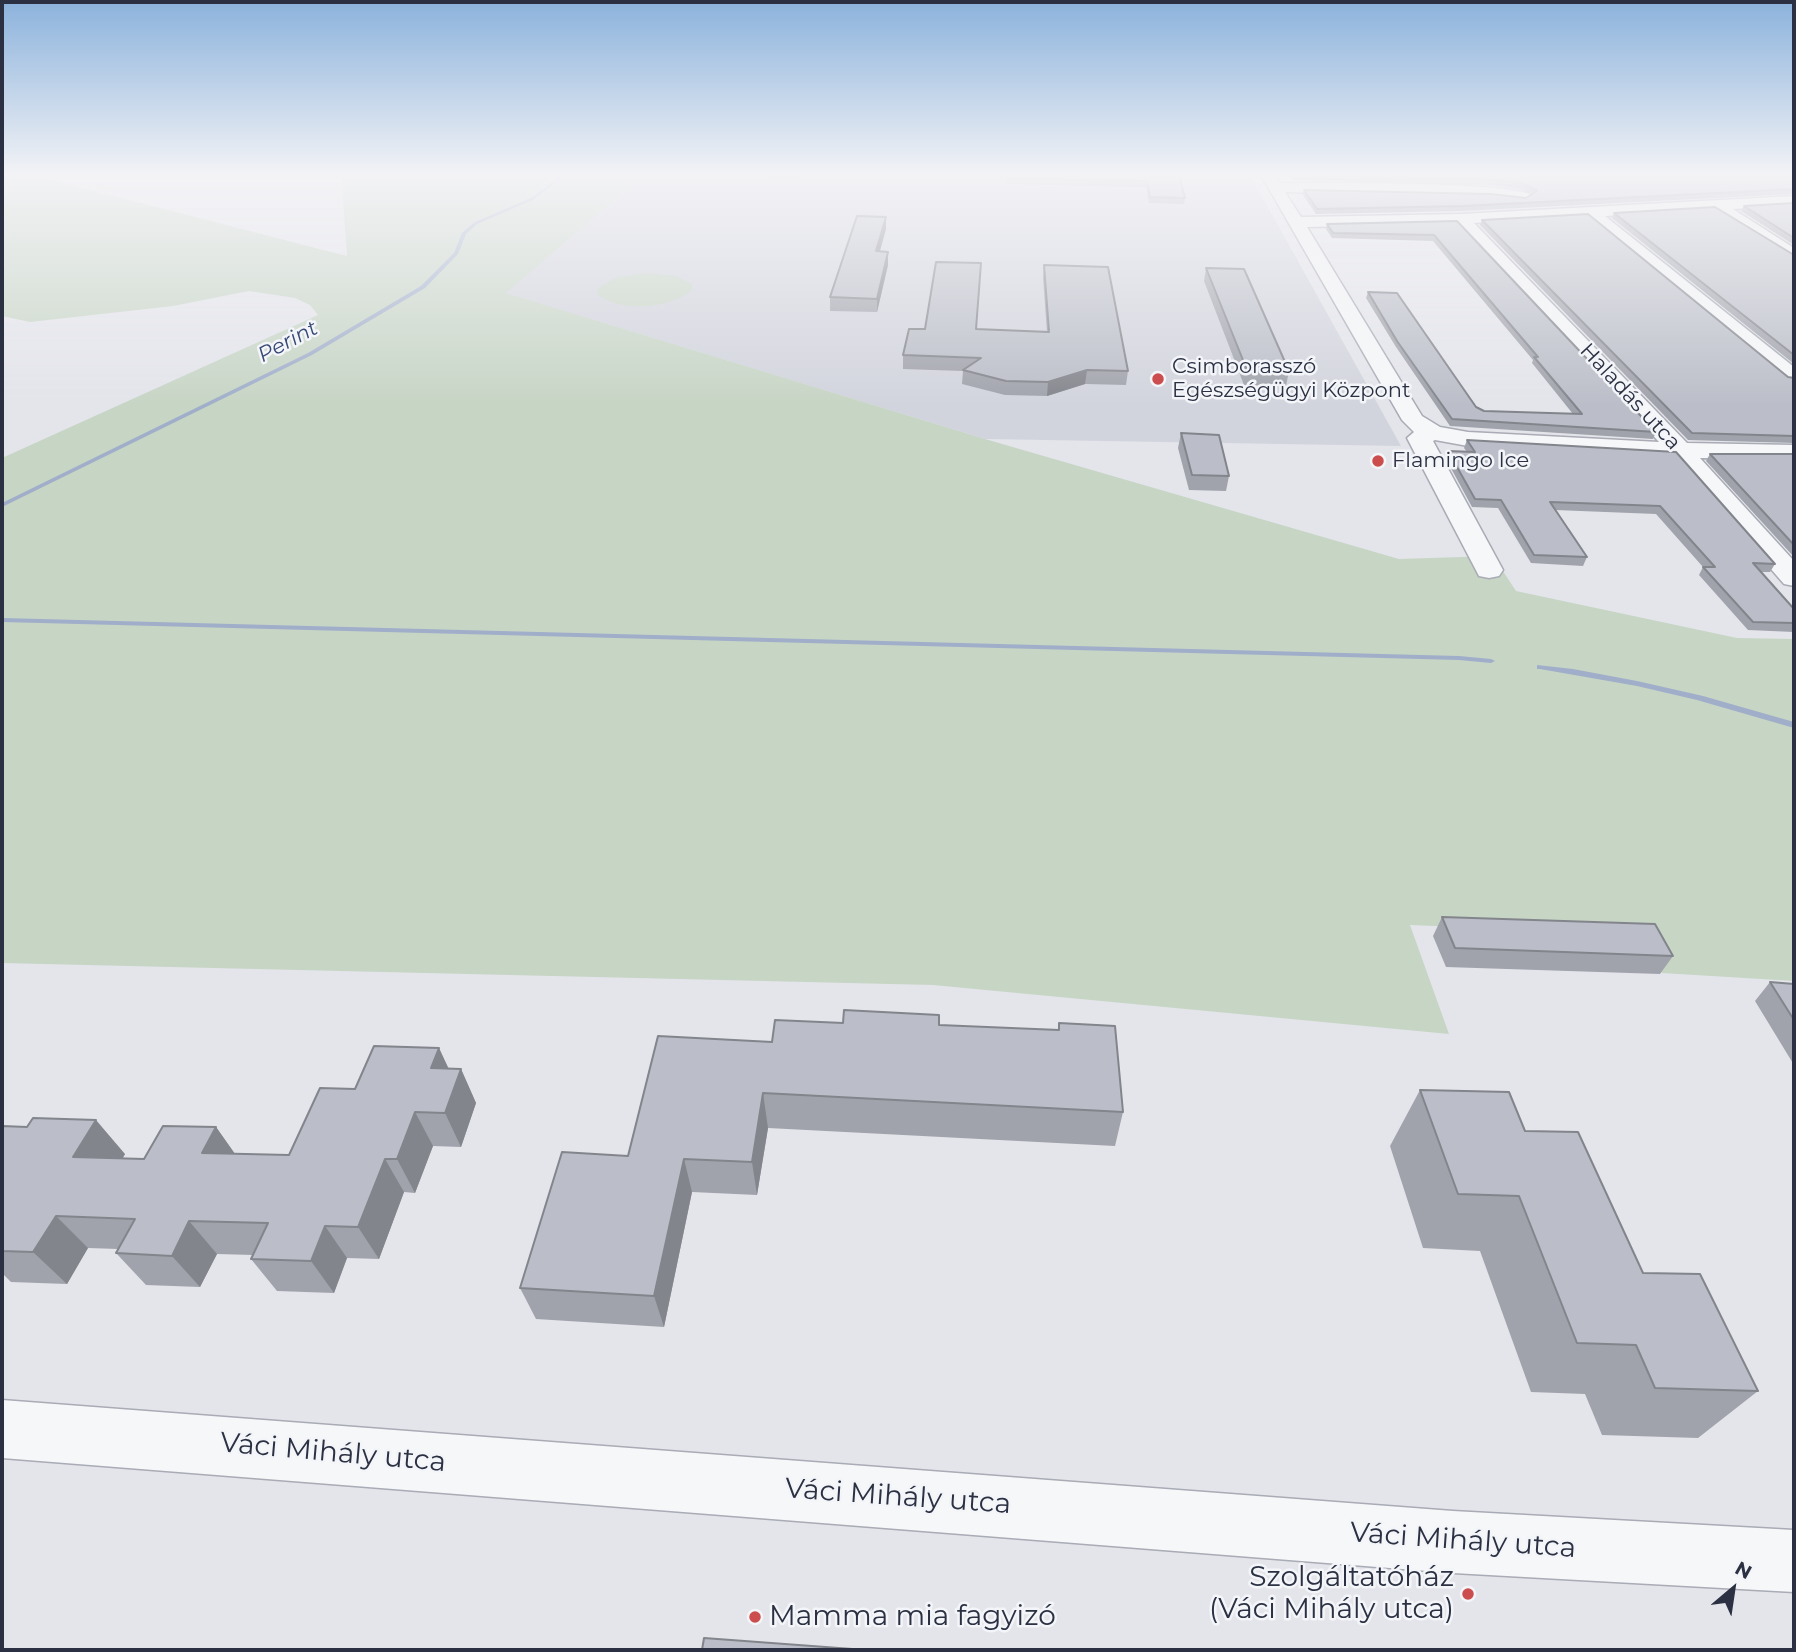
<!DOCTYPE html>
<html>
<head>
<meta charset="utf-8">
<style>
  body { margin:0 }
  #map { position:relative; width:1796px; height:1652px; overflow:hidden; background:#e4e5eb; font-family:Montserrat,sans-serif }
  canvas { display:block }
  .frame { position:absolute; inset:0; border:4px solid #2b3143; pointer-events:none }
  .north { position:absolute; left:1698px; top:1554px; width:70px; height:70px; -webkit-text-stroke:5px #f3f5f8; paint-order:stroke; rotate:29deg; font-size:19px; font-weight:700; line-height:28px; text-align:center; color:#2b3143 }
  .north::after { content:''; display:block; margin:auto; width:24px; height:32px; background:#2b3143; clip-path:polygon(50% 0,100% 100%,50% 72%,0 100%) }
</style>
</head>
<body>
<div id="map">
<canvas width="1796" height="1652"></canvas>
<div class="frame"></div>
<div class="north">N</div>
</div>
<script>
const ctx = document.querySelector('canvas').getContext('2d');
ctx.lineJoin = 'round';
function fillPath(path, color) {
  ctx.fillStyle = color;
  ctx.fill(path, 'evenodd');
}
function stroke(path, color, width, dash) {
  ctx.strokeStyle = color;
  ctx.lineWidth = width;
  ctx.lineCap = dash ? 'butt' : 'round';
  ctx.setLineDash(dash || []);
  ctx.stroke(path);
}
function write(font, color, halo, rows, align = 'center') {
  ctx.font = font + ' Montserrat,sans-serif';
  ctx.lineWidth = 5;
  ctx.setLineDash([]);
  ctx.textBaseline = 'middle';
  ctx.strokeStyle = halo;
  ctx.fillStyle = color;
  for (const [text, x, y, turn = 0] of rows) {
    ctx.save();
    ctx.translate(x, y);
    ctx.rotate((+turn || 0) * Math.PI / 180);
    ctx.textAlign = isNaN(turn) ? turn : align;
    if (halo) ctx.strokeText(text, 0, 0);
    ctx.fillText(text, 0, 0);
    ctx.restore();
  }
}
fillPath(new Path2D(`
  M644 175H1250L1401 446 985 439 505 293Z`), '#d2d4dd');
fillPath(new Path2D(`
  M2 175H32L347 256 341 175H644L506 293 985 439 1399 559 1493 556 1516 591 1737 638 1794 639V981L1662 973 1638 934 1410 925 1449 1034 933 985 2 963V458L318 315 310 305 295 298 249 291 173 306 30 322 2 316Z
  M645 273 677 276 692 284V290C671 309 619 313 597 294L598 288 615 278Z`), '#c7d5c5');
fillPath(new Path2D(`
  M561 175H566L533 200 477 224 466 234 458 254 425 288 312 355 2 507V503L308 353 421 286 454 253 462 233 475 222 531 198Z
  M2 618 1459 656 1491 659 1495 661 1491 663 1459 660 2 622Z
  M1537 665 1573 669 1637 681 1703 696 1794 722V728L1697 700 1637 686 1540 669H1537Z`), '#a0aeca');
const minor = new Path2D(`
  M1261 175H1275L1280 183C1315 183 1517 181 1533 196L1525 201 1490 197 1285 192 1301 217 1461 214 1794 196V206L1733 209 1794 248V260L1713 210 1605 216 1794 367V383L1786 382 1587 217 1474 223 1687 443 1794 445V459L1700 458 1794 561V586L1784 584 1673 457 1468 446 1435 440 1433 441 1503 570 1499 576 1489 578 1479 576 1407 438 1414 432 1402 420ZM1457 224 1659 442 1468 432 1440 427 1422 416 1307 227Z
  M2 1400 1453 1511 1794 1530V1592L1453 1573 2 1458Z`);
stroke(minor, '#a9abb5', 3);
fillPath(minor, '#f6f7f9');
fillPath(new Path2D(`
  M769 175H802L800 178H769Z
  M1179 175 1185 198 1184 204 1149 203 1146 187 1006 184 1007 179Z
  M1289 175H1794V194L1461 211 1316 214 1303 195 1304 190 1526 198 1532 195 1520 189 1492 185 1293 180Z
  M1794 203V245L1741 211 1744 206Z
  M1614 213 1794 255V364L1612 218Z
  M886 217V229L880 251 888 265 877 312 830 311V297Z
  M1482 220 1788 377 1794 378V443L1688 440 1480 225Z
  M1457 221 1656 432 1653 439 1450 426 1396 347 1366 298 1368 292 1476 407 1484 411 1573 414 1532 363 1533 360 1433 241 1332 238 1326 229 1327 224Z
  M1044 265 1128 371 1126 385 1085 384 1047 396 1005 395 962 384 963 371 903 369V355L976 329 1047 332 1043 278Z
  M1206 268 1289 371 1286 386 1244 385 1204 281Z
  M1181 433 1229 476 1226 491 1189 490 1178 448Z
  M1467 440 1676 452 1775 564 1770 572H1761L1794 609V632L1748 630 1699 575 1703 567 1656 514 1555 510 1587 557 1583 566 1531 563 1498 508 1472 507 1446 459 1448 451 1467 452 1464 448Z
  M1710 454H1794V557L1706 461Z
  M1442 917 1673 956 1660 974 1446 967 1433 936Z
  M1770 982 1794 984V1065L1755 1001Z
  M843 1023 939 1025 1058 1030 1059 1023 1123 1112 1115 1146 768 1128 757 1195 692 1192 664 1327 536 1319 520 1288 628 1156 772 1042Z
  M439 1048 448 1069H461L476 1103 461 1147 433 1146 415 1193 404 1192 379 1259 347 1258 334 1293 277 1291 251 1259 253 1255 217 1254 200 1287 146 1285 116 1253 118 1249 88 1248 67 1284 11 1282 2 1273V1126L125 1154 122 1159H144L216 1127 235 1154 289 1155 355 1089Z
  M1420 1090 1525 1131 1643 1273 1758 1391 1698 1438 1602 1435 1585 1394 1531 1392 1480 1251 1423 1248 1390 1146Z`), '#a1a3ac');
fillPath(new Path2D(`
  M886 217V229L876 264V251Z
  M888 252V265L877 312V299Z
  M1087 370 1085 384 1047 396 1048 382Z
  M439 1048 455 1082 431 1068Z
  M461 1069 476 1103 461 1147 445 1113Z
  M763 1093 768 1128 757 1195 752 1162Z
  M415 1112 433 1146 415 1193 397 1159Z
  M96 1120 125 1154 104 1191 73 1157Z
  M216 1127 240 1161 202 1153Z
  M385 1159 404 1192 379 1259 358 1227Z
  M684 1159 692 1192 664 1327 654 1296Z
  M56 1216 88 1248 67 1284 33 1252Z
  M189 1221 217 1254 200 1287 172 1256Z
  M325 1226 347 1258 334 1293 311 1261Z`), '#83858c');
const building = new Path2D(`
  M1011 175H1179L1185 198 1150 197 1147 181 1007 179Z
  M1294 175H1794V189L1463 206 1317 209 1304 190 1491 194 1526 198 1537 191 1522 183 1493 180Z
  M1794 203V238L1744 206Z
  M1715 207 1794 255V355L1614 213Z
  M1588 214 1788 377 1794 378V436L1692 433 1482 220Z
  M857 216 886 217 876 251 888 252 877 299 830 297Z
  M1457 221 1656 432 1452 419 1397 341 1368 292 1397 293 1476 407 1484 411 1582 414 1534 357H1538L1434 235 1333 233 1327 224Z
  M936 262 981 263 976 329 1049 332 1044 265 1108 267 1128 371 1087 370 1048 382 1006 381 963 370 981 358 903 355 909 329H925Z
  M1206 268 1244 269 1289 371 1247 370Z
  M1181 433 1219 435 1229 476 1192 475Z
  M1467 440 1676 452 1775 564 1753 563 1794 609V623L1753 622 1703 567H1715L1660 506 1550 502 1587 557 1534 555 1501 500 1475 499 1448 451 1475 452Z
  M1710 454H1794V545Z
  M1442 917 1655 924 1673 956 1455 948Z
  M1770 982 1794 984V1020Z
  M844 1010 939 1015V1025L1059 1030V1023L1115 1026 1123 1112 763 1093 752 1162 684 1159 654 1296 520 1288 562 1152 628 1156 658 1036 772 1042 775 1020 843 1023Z
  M374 1046 439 1048 431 1068 461 1069 445 1113 415 1112 397 1159H385L358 1227 325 1226 311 1261 251 1259 268 1223 189 1221 172 1256 116 1253 135 1219 56 1216 33 1252 2 1251V1126L27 1127 33 1118 96 1120 73 1157 144 1159 163 1126 216 1127 202 1153 289 1155 320 1088 355 1089Z
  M1420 1090 1509 1092 1525 1131 1578 1132 1643 1273 1700 1274 1758 1391 1655 1388 1636 1345 1577 1343 1519 1196 1458 1194Z
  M704 1638 866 1650H702Z`);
fillPath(building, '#bbbec8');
stroke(building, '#83858c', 2);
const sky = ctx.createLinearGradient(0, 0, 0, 406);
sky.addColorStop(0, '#8bb2dc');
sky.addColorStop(0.43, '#f3f3f6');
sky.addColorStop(1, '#f3f3f600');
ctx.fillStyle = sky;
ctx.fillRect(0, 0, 1796, 406);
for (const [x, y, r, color] of [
  [1158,379,7,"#cc4d4d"],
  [1378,461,7,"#cc4d4d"],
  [1468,1594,7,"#cc4d4d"],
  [755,1617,7,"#cc4d4d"]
]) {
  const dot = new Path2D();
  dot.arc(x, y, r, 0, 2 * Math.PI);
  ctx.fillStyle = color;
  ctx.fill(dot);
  stroke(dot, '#f3f5f8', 2.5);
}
write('italic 21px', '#364977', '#f3f5f8', [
  ["Perint",288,342,-28]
]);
write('21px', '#2b3143', '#f3f5f8', [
  ["Csimborasszó",1172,367],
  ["Egészségügyi Központ",1172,391],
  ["Flamingo Ice",1392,461]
], 'left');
write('21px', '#2b3143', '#f3f5f8', [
  ["Haladás utca",1630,397,47]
]);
write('28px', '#2b3143', '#f3f5f8', [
  ["Váci Mihály utca",333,1453,5],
  ["Váci Mihály utca",898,1497,4],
  ["Váci Mihály utca",1463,1541,4]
]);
write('28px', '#2b3143', '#f3f5f8', [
  ["Szolgáltatóház",1454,1578],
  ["(Váci Mihály utca)",1454,1610],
  ["Mamma mia fagyizó",769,1617,"left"]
], 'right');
</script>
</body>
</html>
